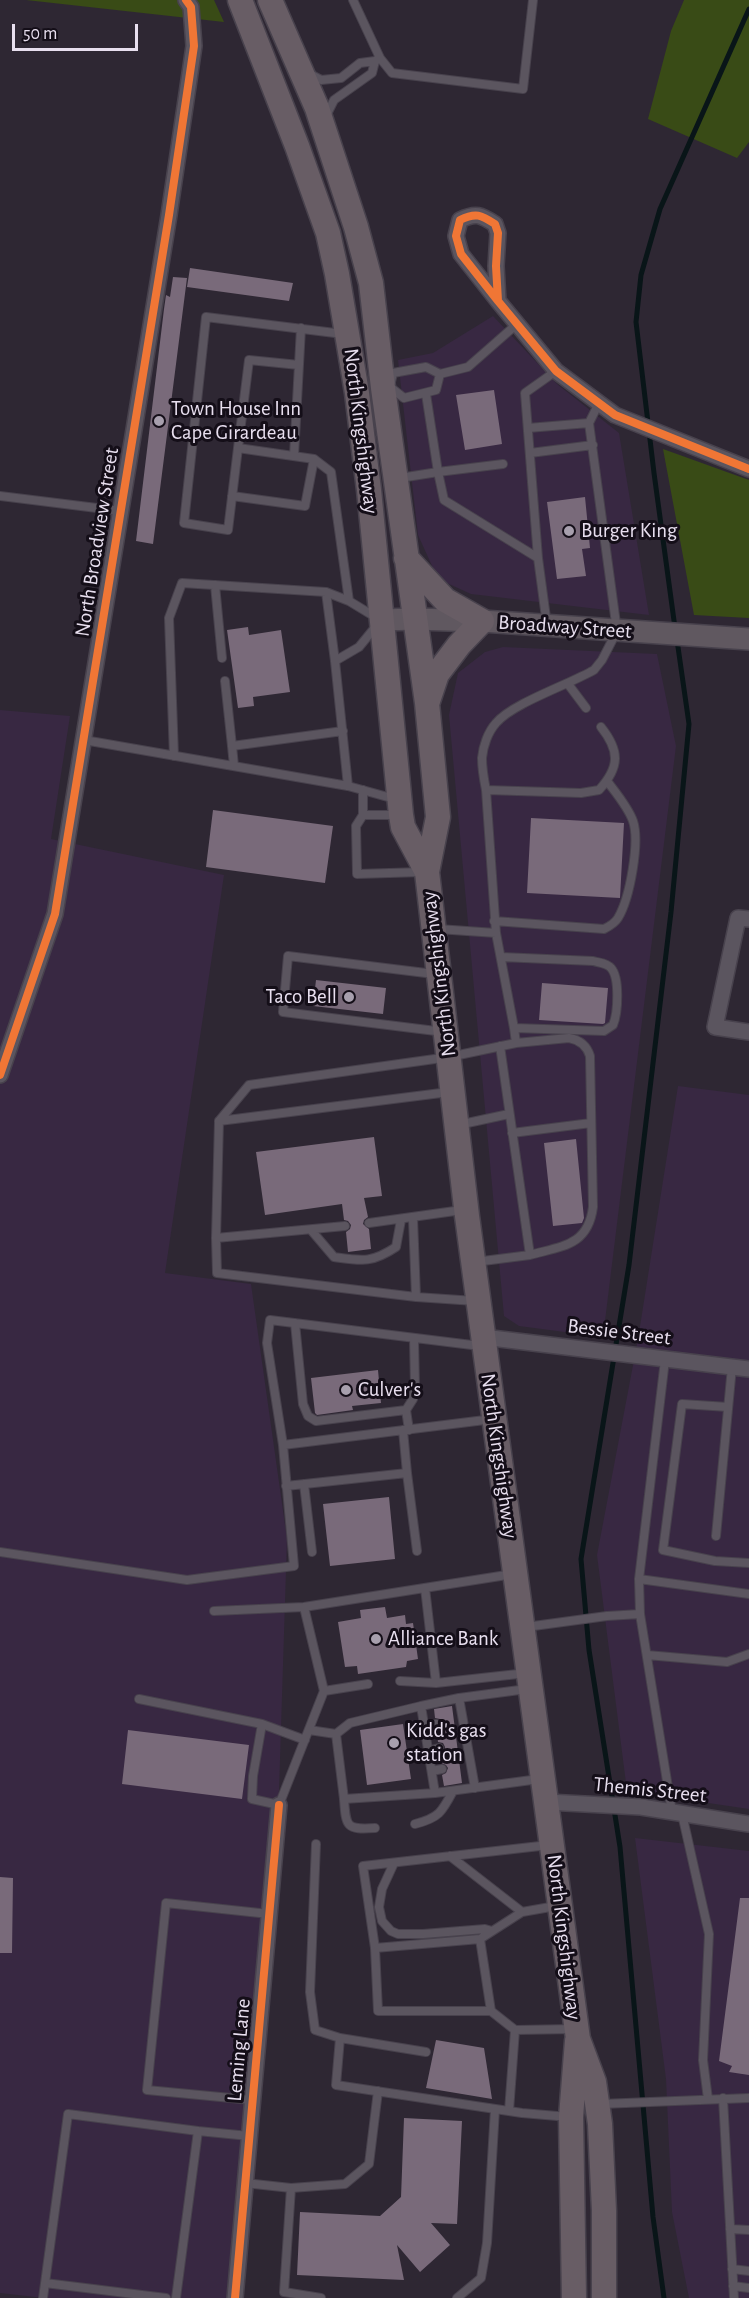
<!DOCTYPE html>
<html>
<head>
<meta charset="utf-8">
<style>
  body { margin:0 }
  #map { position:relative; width:749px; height:2298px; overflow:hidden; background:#2e2733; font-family:"Alegreya Sans",sans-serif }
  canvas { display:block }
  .scale { position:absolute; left:12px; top:24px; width:126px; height:27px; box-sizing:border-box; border:3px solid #e8dfef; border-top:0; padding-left:8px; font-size:18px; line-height:21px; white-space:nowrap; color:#e8dfef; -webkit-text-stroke:4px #140e18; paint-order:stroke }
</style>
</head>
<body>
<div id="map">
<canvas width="749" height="2298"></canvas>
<div class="scale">50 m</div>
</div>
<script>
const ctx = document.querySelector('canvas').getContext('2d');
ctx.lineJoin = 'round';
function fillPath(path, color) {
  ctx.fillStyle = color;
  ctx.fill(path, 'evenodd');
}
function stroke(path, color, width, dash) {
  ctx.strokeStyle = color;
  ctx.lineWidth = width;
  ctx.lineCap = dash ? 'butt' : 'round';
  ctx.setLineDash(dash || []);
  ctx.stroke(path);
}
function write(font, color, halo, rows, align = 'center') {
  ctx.font = font + ' "Alegreya Sans",sans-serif';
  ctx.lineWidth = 6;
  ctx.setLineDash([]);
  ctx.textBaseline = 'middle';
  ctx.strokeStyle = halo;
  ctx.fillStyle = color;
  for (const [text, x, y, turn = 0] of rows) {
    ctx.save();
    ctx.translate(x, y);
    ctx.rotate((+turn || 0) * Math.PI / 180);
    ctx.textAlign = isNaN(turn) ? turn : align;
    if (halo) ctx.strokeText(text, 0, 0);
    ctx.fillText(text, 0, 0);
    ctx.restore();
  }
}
fillPath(new Path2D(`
  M493 316 557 384 619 433 649 615 471 594 438 579 418 535 398 360 433 353Z
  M503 647 657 654 676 746 603 1337 519 1326 504 1316 449 715 458 673 485 652Z
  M0 710 70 716 51 839 224 875 165 1273 251 1284 287 1539 279 1791 227 2298H44L0 2293Z
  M678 1086 749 1095V1809L627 1791 597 1555 638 1339Z
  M635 1838 749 1851V2298H689L672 2212 666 2079Z`), '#382842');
fillPath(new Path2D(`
  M26 0H214L224 22Z
  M684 0H749V142L737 158 648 119 671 31Z
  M663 449 749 480V618L694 615Z`), '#394b16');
stroke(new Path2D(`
  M675 628 654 473 636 322 641 275 660 209 749 9
  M664 2298 653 2217 620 1847 589 1650 581 1559 629 1265 671 912 689 724 677 640`), '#091518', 5);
fillPath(new Path2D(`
  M190 268 293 283 289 301 187 287Z
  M173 277 187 278 153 544 136 541 164 309 166 295 170 297Z
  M494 390 502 444 465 450 456 395Z
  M585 497 590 548 582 549 586 576 557 579 547 502Z
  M248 627 249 635 281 630 290 692 253 697 254 706 238 708 227 630Z
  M213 810 333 826 325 883 206 867Z
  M531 818 624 823 620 898 527 893Z
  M316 980 386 988 383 1014 313 1006Z
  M542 983 608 988 605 1023 603 1024 539 1020Z
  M374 1137 382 1196 364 1198 368 1217 364 1220 363 1224 369 1229 371 1249 348 1252 346 1232 350 1229 351 1225 348 1221 344 1220 342 1204 265 1215 256 1152Z
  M576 1139 584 1218 582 1223 553 1226 544 1143Z
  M378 1370 381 1403 352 1406 353 1410 317 1415 315 1413 311 1378Z
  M389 1497 395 1559 330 1566 323 1504Z
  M385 1607 387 1618 405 1615 406 1624 413 1623 418 1659 407 1661 406 1667 358 1674 357 1666 345 1667 338 1622 361 1618 360 1610Z
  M452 1706 462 1783 444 1786 442 1775 446 1773 448 1768 446 1765 441 1763 440 1754 444 1752 445 1747 443 1743 438 1742 437 1730 441 1728 442 1723 440 1719 435 1718 434 1709Z
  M403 1724 411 1779 367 1785 360 1730Z
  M128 1730 249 1745 242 1799 122 1784Z
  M0 1877 13 1878 12 1953H0Z
  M740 1898H749V2075L729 2072 732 2066 719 2061Z
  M436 2040 484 2048 492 2099 426 2088Z
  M404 2118 462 2121 457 2224 431 2223 450 2245 420 2272 397 2245 404 2280 297 2275 300 2212 380 2216 401 2197Z`), '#796a7a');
const service = new Path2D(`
  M353 0 380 58
  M375 61 380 58 392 73 523 89 533 0
  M310 74 321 80 341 78 360 63 375 61 372 73 334 100 326 116
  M343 334 206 317 184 523 228 530 238 448 314 459 331 472 349 601
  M391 382 393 373 426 367 440 374 468 367 517 324
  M387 388 390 387 404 398 436 390 440 374
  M528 428 589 423
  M238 448 249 360 299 365
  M530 453 593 445
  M294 456 301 328
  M503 464 438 472 444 500 538 558 525 393 556 371
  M400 478 438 472 426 394
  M0 496 121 511
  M232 496 305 506 314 459
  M538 558 547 625
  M215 585 222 658
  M326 592 335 661
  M225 681 232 746
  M568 684 586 708
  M84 740 348 786 395 799
  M174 756 169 618 182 583 326 592 349 601 377 618
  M234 766 232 746 343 731
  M348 786 335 661 359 647 377 625
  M363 790V815L356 826 357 874 422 872
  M486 790 581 793 599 790C620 767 620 751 601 727
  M363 815H398
  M494 921 604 929C610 926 615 923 618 918 630 898 640 842 633 821 628 807 616 793 607 781
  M438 929 496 933 486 790C484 780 482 769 482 758 483 746 488 732 496 723 513 703 568 685 594 670L602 660 617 631 589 423 599 403
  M496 933 514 1028 604 1031 613 1025C618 1013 620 978 611 968 607 963 600 963 593 961L501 957
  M434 974 288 956 283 1012 444 1032
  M516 1043 569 1038C580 1040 587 1046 590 1056L593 1207C588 1246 562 1246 530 1255
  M219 1121 249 1085 449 1057 516 1043 514 1028
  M458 1125 509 1114
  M512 1133 591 1123
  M413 1218 416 1297
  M369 1223 462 1210
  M345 1226 216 1238 219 1121 449 1092
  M311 1230 334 1257C363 1261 372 1263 396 1247L401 1220
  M216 1238 217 1273 416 1297 475 1301
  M475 1262 530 1255 500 1046
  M295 1323 303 1404 308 1416 316 1421 406 1410
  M665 1360 639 1579 640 1614 672 1812
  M728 1407 682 1404 663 1550 715 1561 749 1563
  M409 1430 406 1410 413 1399 415 1387 414 1338
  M283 1445 267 1343 270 1320 480 1346
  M407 1473 417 1551
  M304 1484 312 1552
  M286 1486 407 1473 403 1430
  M716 1536 732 1367
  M0 1552 187 1580 294 1566 283 1445 493 1419
  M639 1579 749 1594
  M425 1588 436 1683
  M304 1607 324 1691 279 1805 252 1799 253 1776 262 1724 305 1740
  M214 1611 304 1607 513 1574
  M526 1627 607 1616 640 1614
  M647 1655 727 1662 749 1654
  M400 1681 436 1683 527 1673
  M527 1689 459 1698 421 1706 435 1793 539 1779
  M324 1691 368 1684
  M459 1698 475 1788
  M139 1699 262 1724
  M421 1706 350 1723 336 1734 344 1799 435 1793
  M424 1727 436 1724
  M309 1730 336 1734
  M428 1751 439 1748
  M432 1771 442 1769
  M344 1799C346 1827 346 1830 375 1828
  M682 1814 709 1934 703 2060 708 2099
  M415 1824C439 1818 442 1812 453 1791
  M316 1844 310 1992 315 2030 340 2038 336 2085 522 2113 569 2117
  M549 1845 363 1866 375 1948 378 2011H491L515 2030 575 2029
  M450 1856 522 1912
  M394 1863 382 1889 379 1907 382 1921 391 1931 398 1934H423L485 1929 492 1931
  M480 1939 491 2011
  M375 1948 480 1939 522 1912 556 1906
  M340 2038 426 2052
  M723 2098 734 2298
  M252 2100 147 2090 166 1903 269 1914
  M601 2104 749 2098
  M509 2111 515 2030
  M198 2131 249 2136
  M245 2183 291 2188 345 2184 369 2164 378 2091
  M291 2188 284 2292 321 2298
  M730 2229 749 2230
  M732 2269 749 2271
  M45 2283 166 2298
  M733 2286 749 2288
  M43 2298 68 2114 198 2131 176 2298
  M457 2298 481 2278 487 2243 495 2109`);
const minor = new Path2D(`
  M498 301 461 254 456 236 460 220C476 212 481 215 495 224L498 233 496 266 498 301 556 371 615 415 749 469
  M749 919 738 918 715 1027 749 1032
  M0 1075 55 914 169 215 194 46 191 7 186 0
  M483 1337 749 1369
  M547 1802 641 1807 749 1824
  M235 2298 279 1805`);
const secondary = new Path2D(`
  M382 620 415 619 482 621 749 639`);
const primary = new Path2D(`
  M240 0 297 146 328 233 337 274 357 393 369 490 401 815 403 827 427 872
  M270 0 317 108 356 227 371 283 383 388 427 703 438 817 427 872 467 1216 578 2039 594 2082 600 2124 604 2211V2298
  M406 558 445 600 482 621 459 645 437 674 428 701
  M574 2298 571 2117 577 2041`);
stroke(service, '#48424d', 10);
stroke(minor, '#48424d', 18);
stroke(secondary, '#48424d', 24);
stroke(primary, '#48424d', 27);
stroke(service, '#5b555f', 8);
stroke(minor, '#5b555f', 15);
stroke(secondary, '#605860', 21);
stroke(primary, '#685d65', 24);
stroke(new Path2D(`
  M498 301 461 254 456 236 460 220C476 212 481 215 495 224L498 233 496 266 498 301 556 371 615 415 749 469
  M0 1075 55 914 169 215 194 46 191 7 186 0
  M235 2298 279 1805`), '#f07635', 8);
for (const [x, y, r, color] of [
  [159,421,6,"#a79fad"],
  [569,531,6,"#a79fad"],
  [349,997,6,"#a79fad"],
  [346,1390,6,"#a79fad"],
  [376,1639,6,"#a79fad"],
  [394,1743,6,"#a79fad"]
]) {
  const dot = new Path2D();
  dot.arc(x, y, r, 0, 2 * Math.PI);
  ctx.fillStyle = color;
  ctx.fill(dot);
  stroke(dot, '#140e18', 2);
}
write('21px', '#e8dfef', '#140e18', [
  ["Town House Inn",171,409],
  ["Cape Girardeau",171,433],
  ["Burger King",581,531],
  ["Taco Bell",337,997,"right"],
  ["Culver's",358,1390],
  ["Alliance Bank",388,1639],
  ["Kidd's gas",406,1731],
  ["station",406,1755]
], 'left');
write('21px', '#e8dfef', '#140e18', [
  ["North Kingshighway",361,431,83],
  ["North Broadview Street",97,542,-81],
  ["Broadway Street",565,627,4],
  ["North Kingshighway",439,974,-97],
  ["Bessie Street",619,1332,7],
  ["North Kingshighway",499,1456,82],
  ["Themis Street",650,1790,6],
  ["North Kingshighway",564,1937,83],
  ["Leming Lane",239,2050,-85]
]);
</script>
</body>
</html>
